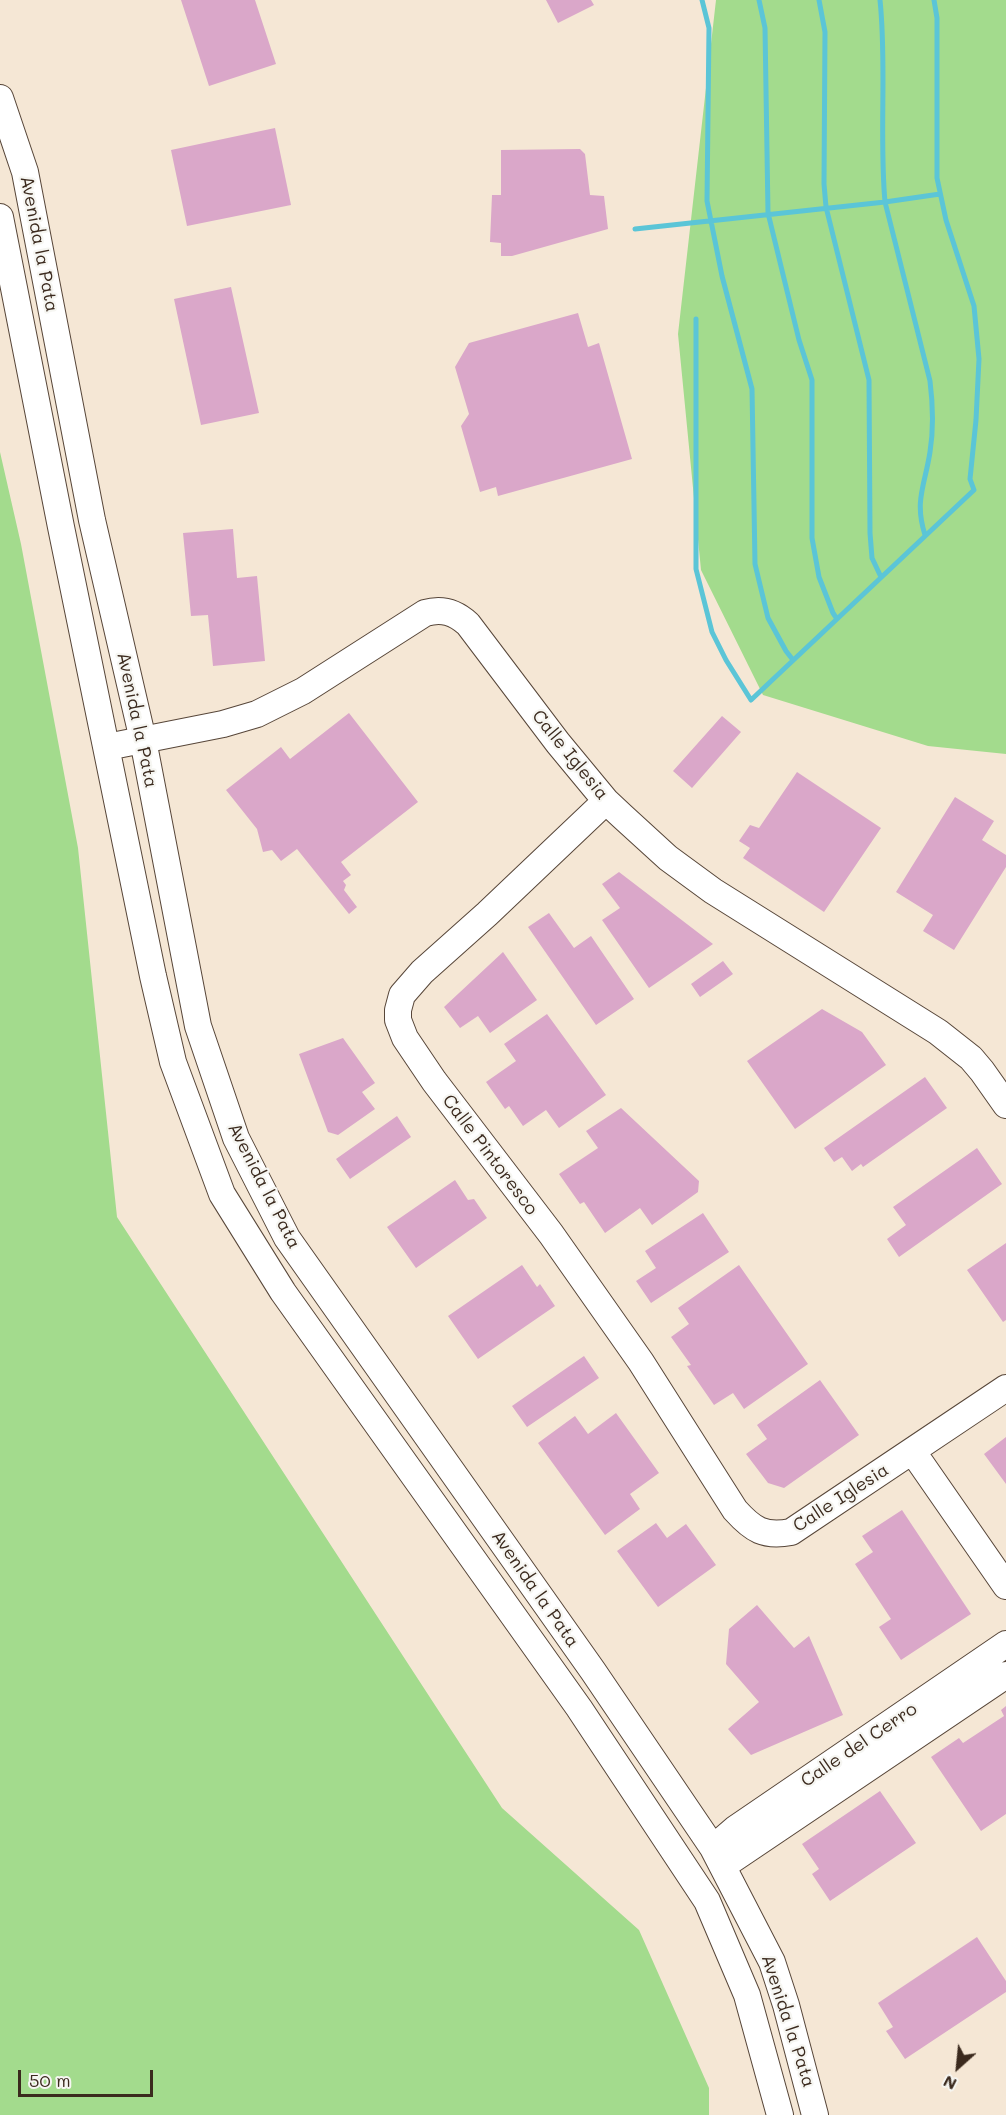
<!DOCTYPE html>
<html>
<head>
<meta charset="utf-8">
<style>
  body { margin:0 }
  #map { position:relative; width:1006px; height:2115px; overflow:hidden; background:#f5e7d5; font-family:Mali,sans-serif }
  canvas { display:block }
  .north { position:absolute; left:928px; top:2037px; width:60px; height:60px; -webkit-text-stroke:4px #f6f6f2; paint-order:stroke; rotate:207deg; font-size:16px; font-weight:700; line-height:24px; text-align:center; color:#3b2a1e }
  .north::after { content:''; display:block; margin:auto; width:21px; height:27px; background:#3b2a1e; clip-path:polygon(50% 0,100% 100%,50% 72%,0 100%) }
  .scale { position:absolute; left:18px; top:2070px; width:135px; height:27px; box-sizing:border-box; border:3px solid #3b2a1e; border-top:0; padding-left:8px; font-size:18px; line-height:21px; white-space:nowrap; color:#3b2a1e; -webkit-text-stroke:4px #f6f6f2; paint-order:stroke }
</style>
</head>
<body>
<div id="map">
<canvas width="1006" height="2115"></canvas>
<div class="north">N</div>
<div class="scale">50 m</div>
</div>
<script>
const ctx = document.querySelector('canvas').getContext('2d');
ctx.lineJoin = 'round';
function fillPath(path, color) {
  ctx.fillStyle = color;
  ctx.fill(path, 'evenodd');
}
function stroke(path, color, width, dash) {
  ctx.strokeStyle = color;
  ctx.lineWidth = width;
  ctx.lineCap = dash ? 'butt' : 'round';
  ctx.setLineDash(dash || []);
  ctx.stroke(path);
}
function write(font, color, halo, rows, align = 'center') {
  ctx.font = font + ' Mali,sans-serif';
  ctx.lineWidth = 4.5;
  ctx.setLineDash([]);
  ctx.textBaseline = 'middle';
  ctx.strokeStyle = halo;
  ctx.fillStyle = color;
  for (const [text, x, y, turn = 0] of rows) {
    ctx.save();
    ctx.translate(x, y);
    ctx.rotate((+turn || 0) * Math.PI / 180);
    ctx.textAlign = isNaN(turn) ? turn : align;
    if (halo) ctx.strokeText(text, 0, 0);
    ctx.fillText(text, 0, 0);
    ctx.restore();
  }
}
fillPath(new Path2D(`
  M716 0H1006V754L928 746 763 695 701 570 678 334Z
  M0 452 21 544 78 848 117 1217 502 1808 639 1930 709 2088V2115H0Z`), '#a3db8d');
stroke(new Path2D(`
  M702 0 709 28 707 201 722 276 752 389 755 564 768 618 786 651 793 660
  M759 0 765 28 768 213 799 340 812 380V538L819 577 833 613 837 619
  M819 0 825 32 824 184 826 207 869 380 870 533 872 558 881 577
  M880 0C887 67 879 135 885 202L930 381C933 405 934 427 930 452 925 485 914 501 925 535
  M635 229 885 202 940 194
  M696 319V569L712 632 726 660 751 700 974 490 970 479 976 420 979 359 974 306 946 220 937 178V18L934 0`), '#5bc5d7', 5);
fillPath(new Path2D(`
  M181 0H255L276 64 209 86Z
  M546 0H591L594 5 558 23Z
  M275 128 291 205 187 226 171 150Z
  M580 149 585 154 590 195 604 196 608 229 512 256H501V243L490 242 492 195H501V150Z
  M231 287 259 413 201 425 174 299Z
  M578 313 588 347 599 343 632 459 498 496 496 487 480 492 461 426 469 414 455 367 469 343Z
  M233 529 237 578 257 576 265 661 213 666 208 615 191 616 183 533Z
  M349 713 418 802 341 862 351 875 343 881 346 885 344 890 357 907 349 914 297 849 281 861 272 850 263 852 257 829 226 790 281 747 290 759Z
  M722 716 741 732 692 788 673 771Z
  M797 772 881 828 824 912 743 858 750 848 739 841 750 825 759 828Z
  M955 797 994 821 982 840 1006 855V867L954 950 923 931 933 915 896 892Z
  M619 872 713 944 649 988 602 920 620 908 602 884Z
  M549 913 574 948 591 936 634 999 596 1025 528 927Z
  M503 952 537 1000 490 1033 478 1016 460 1028 444 1007Z
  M723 961 733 974 700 997 691 984Z
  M822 1009 862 1032 886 1065 795 1129 747 1061Z
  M547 1014 606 1095 559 1128 546 1110 523 1126 509 1106 505 1109 486 1082 516 1061 504 1044Z
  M343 1038 375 1083 362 1092 375 1109 338 1135 328 1132 299 1054Z
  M925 1077 947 1108 863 1167 861 1164 852 1171 842 1157 834 1162 824 1148Z
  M621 1108 699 1181 698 1192 652 1225 640 1208 605 1233 584 1202 580 1204 559 1174 598 1148 586 1131Z
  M397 1116 411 1137 350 1179 336 1159Z
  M977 1148 1002 1184 899 1257 887 1239 906 1225 893 1207Z
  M455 1180 468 1200 474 1199 487 1218 416 1268 387 1227Z
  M703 1213 729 1252 651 1303 636 1281 656 1268 645 1251Z
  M1006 1243V1320L1003 1322 967 1270Z
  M522 1265 537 1287 540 1284 555 1306 478 1359 448 1316Z
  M739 1265 808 1364 744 1409 733 1393 714 1405 687 1366 691 1365 671 1337 689 1324 678 1308Z
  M584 1356 599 1378 527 1427 512 1406Z
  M820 1380 859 1435 784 1488 768 1483 746 1454 767 1439 757 1425Z
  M616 1413 659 1473 630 1494 640 1509 605 1535 538 1443 575 1416 588 1434Z
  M1006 1437V1484L984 1454Z
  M902 1510 971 1614 901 1660 879 1627 891 1619 855 1564 873 1552 862 1536Z
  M656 1523 667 1538 686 1524 716 1565 658 1607 617 1551Z
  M757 1605 794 1648 809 1636 843 1715 751 1755 728 1729 759 1702 726 1664 729 1629Z
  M1006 1706V1814L981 1831 931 1757 959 1738 963 1743 1004 1716 1001 1710Z
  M880 1791 916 1843 830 1901 812 1874 819 1869 802 1844Z
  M977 1937 1006 1981V1992L905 2059 886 2031 893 2027 878 2003Z`), '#daa7c9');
const secondary = new Path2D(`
  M0 98 25 172 92 520 143 740 198 1026 236 1138 287 1238 593 1671 713 1848 772 1962 786 2005 815 2115
  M0 217 61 527 153 976 173 1062 222 1194 283 1292 579 1708 707 1901 747 1995 780 2115
  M107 747 223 724 257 714 303 691 425 613C442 608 455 612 468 624L558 743 606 801 622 816 668 858 713 891 938 1032 971 1058 982 1071 1006 1105
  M606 801 487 914 422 972 402 995 398 1010V1020L405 1038 434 1081 551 1234 641 1362 735 1510C753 1530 764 1537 791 1532L1006 1388
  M913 1452 1006 1586
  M713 1848 735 1829 1006 1644
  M723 1866 1006 1675`);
stroke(secondary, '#574639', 28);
stroke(secondary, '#fff', 26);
write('18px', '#3b2a1e', '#f6f6f2', [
  ["Avenida la Pata",39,244,79],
  ["Avenida la Pata",137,720,78],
  ["Calle Iglesia",570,755,51],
  ["Calle Pintoresco",490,1155,53],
  ["Avenida la Pata",264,1186,63],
  ["Calle Iglesia",841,1498,-33],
  ["Avenida la Pata",535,1589,55],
  ["Calle del Cerro",859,1745,-34],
  ["Avenida la Pata",788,2021,72]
]);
</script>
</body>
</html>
